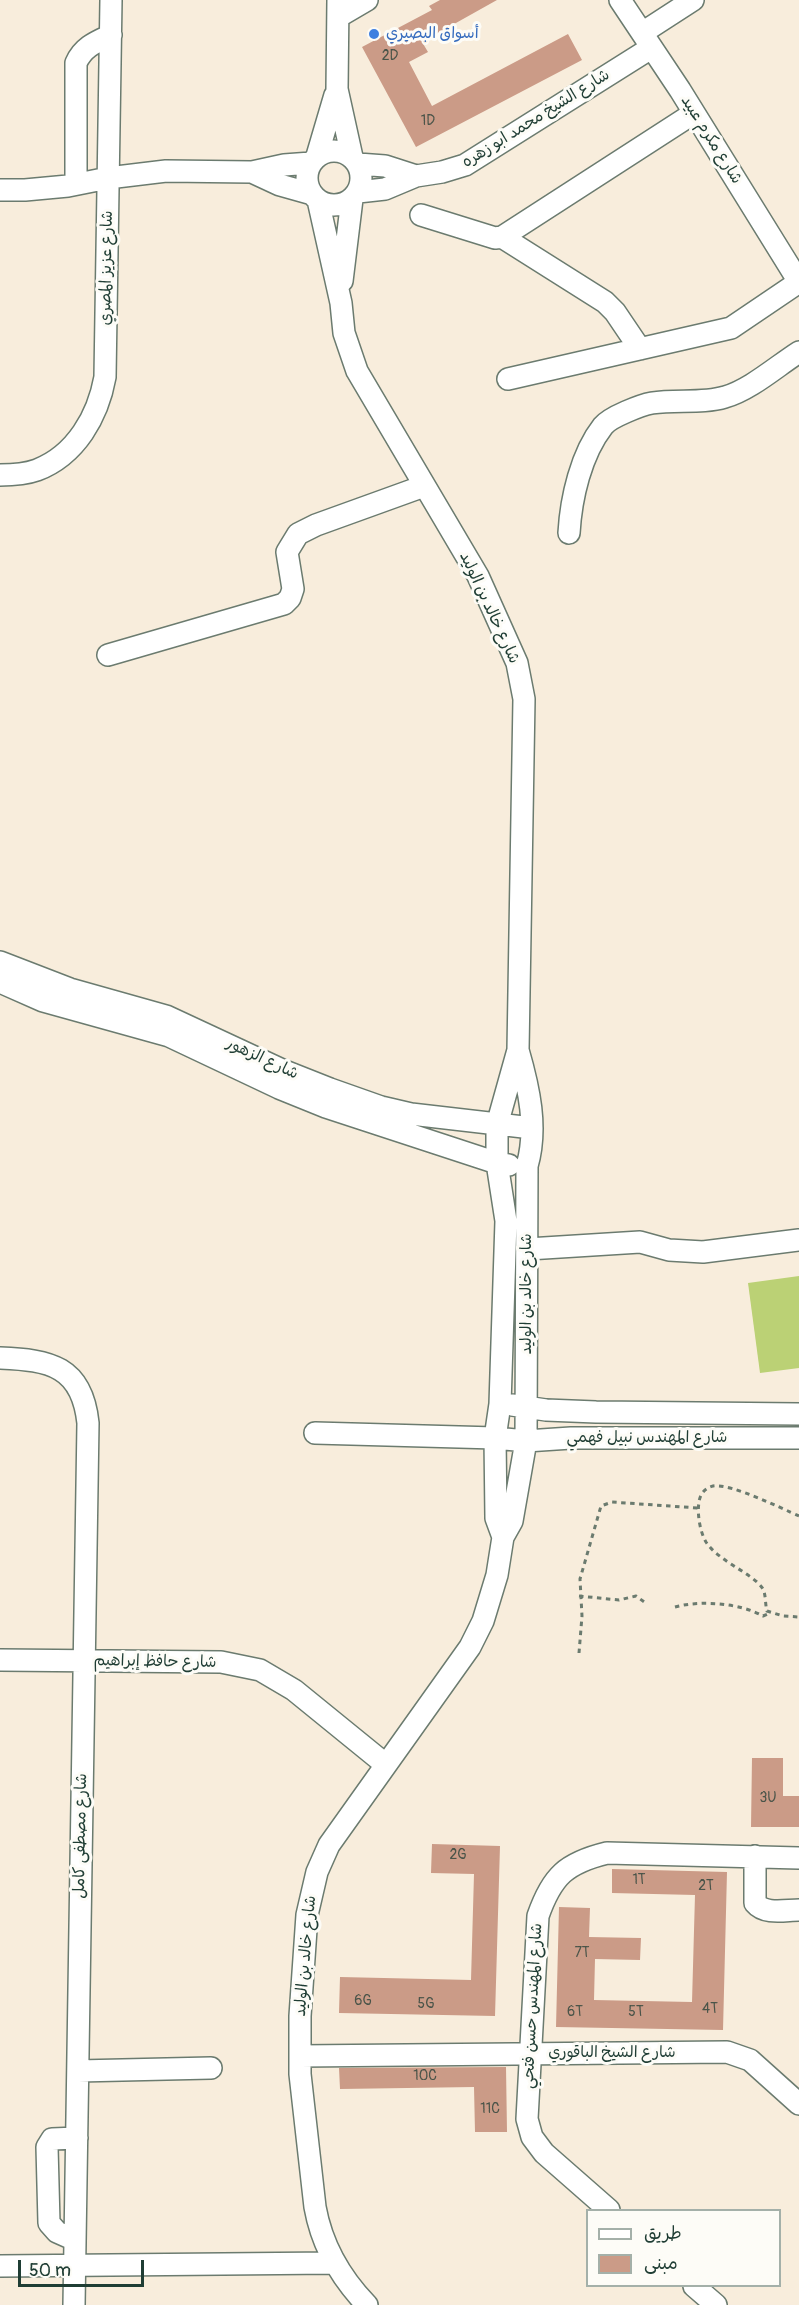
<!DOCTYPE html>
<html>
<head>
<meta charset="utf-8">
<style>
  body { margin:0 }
  #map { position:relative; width:799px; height:2305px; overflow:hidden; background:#f8eddc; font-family:Pangolin,"Playpen Sans Arabic",sans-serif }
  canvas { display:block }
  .legend { position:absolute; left:586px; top:2209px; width:195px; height:78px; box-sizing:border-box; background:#fdfcf7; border:2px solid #a4b0a9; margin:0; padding:8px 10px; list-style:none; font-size:18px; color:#1f3d34 }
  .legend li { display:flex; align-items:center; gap:12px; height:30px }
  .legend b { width:30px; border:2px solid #a4b0a9 }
  .scale { position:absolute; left:18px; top:2260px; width:126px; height:27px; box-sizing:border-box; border:3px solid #1f3d34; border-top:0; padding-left:8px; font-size:18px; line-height:21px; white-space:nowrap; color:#1f3d34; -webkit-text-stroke:4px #fdfcf7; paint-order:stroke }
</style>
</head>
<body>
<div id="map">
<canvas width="799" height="2305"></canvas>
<ul class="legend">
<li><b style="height:8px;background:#fff"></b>طريق</li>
<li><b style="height:16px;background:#cb9b87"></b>مبنى</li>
</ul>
<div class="scale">50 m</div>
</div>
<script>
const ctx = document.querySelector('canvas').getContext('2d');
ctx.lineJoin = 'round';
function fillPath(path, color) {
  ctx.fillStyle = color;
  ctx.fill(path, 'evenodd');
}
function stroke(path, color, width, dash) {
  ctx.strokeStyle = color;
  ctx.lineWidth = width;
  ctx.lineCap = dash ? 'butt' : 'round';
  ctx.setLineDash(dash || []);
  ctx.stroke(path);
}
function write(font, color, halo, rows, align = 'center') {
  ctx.font = font + ' Pangolin,"Playpen Sans Arabic",sans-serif';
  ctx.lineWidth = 6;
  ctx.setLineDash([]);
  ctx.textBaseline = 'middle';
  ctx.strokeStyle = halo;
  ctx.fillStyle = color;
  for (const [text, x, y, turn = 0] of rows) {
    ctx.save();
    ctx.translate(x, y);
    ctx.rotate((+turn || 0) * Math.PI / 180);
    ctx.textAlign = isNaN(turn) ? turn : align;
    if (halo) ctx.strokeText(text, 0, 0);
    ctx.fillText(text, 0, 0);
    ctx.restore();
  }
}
fillPath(new Path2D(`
  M799 1276V1368L760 1373 748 1283Z`), '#bbd175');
fillPath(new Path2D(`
  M440 0H497L422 42 428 52 409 62 432 106 568 34 582 60 416 147 362 47 432 10 429 6Z
  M752 1758H783V1796H799V1827H751Z
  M432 1844 500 1846 495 2016 339 2013 340 1977 471 1980 474 1874 431 1873Z
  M612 1869 727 1872 723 2030 556 2027 559 1907 590 1908 589 1937 641 1938 640 1960 595 1959 594 2000 692 2002 695 1895 612 1893Z
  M506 2067 507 2132H475L474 2087 340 2089 339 2068Z`), '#cb9b87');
const minor = new Path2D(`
  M338 0 337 89 352 157
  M620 0 680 90 799 282
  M338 17 367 0
  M642 33 693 0
  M307 178a27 27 0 1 1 54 0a27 27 0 1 1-54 0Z
  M317 156 335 95
  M358 164 385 166 416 176
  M252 172 280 185 312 194
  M76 184V63C83 47 96 42 111 35
  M0 190H25L68 186 108 178 166 171 252 172 284 165 311 163
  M358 192 385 189 416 176 442 172 465 165 651 48
  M318 200 341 303 344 333 357 371 478 576 517 663 524 699 518 1050 497 1125V1163L506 1221 500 1404 495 1438 496 1518 503 1537
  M421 215 495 238 502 237 694 113
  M502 237 605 302 615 312 640 349
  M342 281 352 199
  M508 379 731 328 799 282
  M0 475C11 475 26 474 37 470 76 455 98 416 105 377L111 0
  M569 533C571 498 581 454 603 426 610 417 641 405 652 403 676 399 702 404 725 397 750 390 777 366 799 352
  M108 655 284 604 290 598 293 589 287 552 298 534 316 525 424 486
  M0 962 70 989 166 1016 282 1070 330 1089 381 1107 411 1114 532 1128
  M0 982 43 1001 169 1036 279 1088 326 1107 497 1163 509 1165
  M528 1249 640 1242 669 1250 703 1252 799 1240
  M0 1358C50 1360 82 1366 88 1423L74 2305
  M512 1405 546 1410 596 1412 799 1414
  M315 1433 495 1438 526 1441 571 1438H799
  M0 1660 221 1662 260 1670 294 1690 385 1764
  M755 1856V1903C765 1915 785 1910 799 1910
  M300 2056 727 2052 750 2060 799 2104
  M78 2071 211 2068
  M609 2210 544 2153 532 2137 527 2119 538 1916C552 1876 566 1863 607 1853L799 1858
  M75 2240 57 2232 49 2223 47 2147 52 2139 77 2138
  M0 2266 334 2263
  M694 2286 716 2305
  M367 2305C340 2277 322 2246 315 2207L300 2074V2016L307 1915 317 1872 329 1845 470 1647 483 1621 497 1575 503 1537 512 1521 526 1441 527 1166C538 1128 529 1088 518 1050`);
stroke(minor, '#6b7b6f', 24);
stroke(new Path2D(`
  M799 1516C781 1508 730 1483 713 1486 705 1488 700 1494 699 1502 697 1514 700 1532 706 1542 718 1561 754 1574 763 1589 766 1595 765 1604 767 1611L783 1616 799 1617
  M579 1596 619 1600 636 1596 647 1604
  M675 1607C700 1600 740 1603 763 1616L770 1613
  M579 1653 582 1616 580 1579 601 1506 612 1502 698 1508`), '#6b7b6f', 3, [4.5, 4.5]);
stroke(minor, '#fff', 21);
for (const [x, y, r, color] of [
  [374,34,6,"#3f7fe0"]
]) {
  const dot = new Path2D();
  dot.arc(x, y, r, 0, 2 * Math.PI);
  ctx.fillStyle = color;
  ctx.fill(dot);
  stroke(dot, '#fdfcf7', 2);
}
write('14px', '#4a5449', null, [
  ["2D",390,56],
  ["1D",428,121],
  ["3U",768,1798],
  ["2G",458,1855],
  ["1T",639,1880],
  ["2T",706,1886],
  ["7T",582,1953],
  ["6G",363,2001],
  ["5G",426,2004],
  ["4T",710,2009],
  ["6T",575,2012],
  ["5T",636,2012],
  ["10C",425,2076],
  ["11C",490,2109]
]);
write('16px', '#366cbe', '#fdfcf7', [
  ["أسواق البصيري",386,34]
], 'left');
write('16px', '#1f3d34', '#fdfcf7', [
  ["شارع الشيخ محمد ابو زهره",536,119,-32],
  ["شارع مكرم عبيد",711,140,58],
  ["شارع عزيز المصري",107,268,-89],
  ["شارع خالد بن الوليد",489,608,65],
  ["شارع الزهور",262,1059,25],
  ["شارع خالد بن الوليد",527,1294,-90],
  ["شارع المهندس نبيل فهمي",647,1438],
  ["شارع حافظ إبراهيم",155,1662,1],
  ["شارع مصطفى كامل",81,1836,-89],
  ["شارع خالد بن الوليد",306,1956,-85],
  ["شارع المهندس حسن فتحي",533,2006,-87],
  ["شارع الشيخ الباقوري",612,2053]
]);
</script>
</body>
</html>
